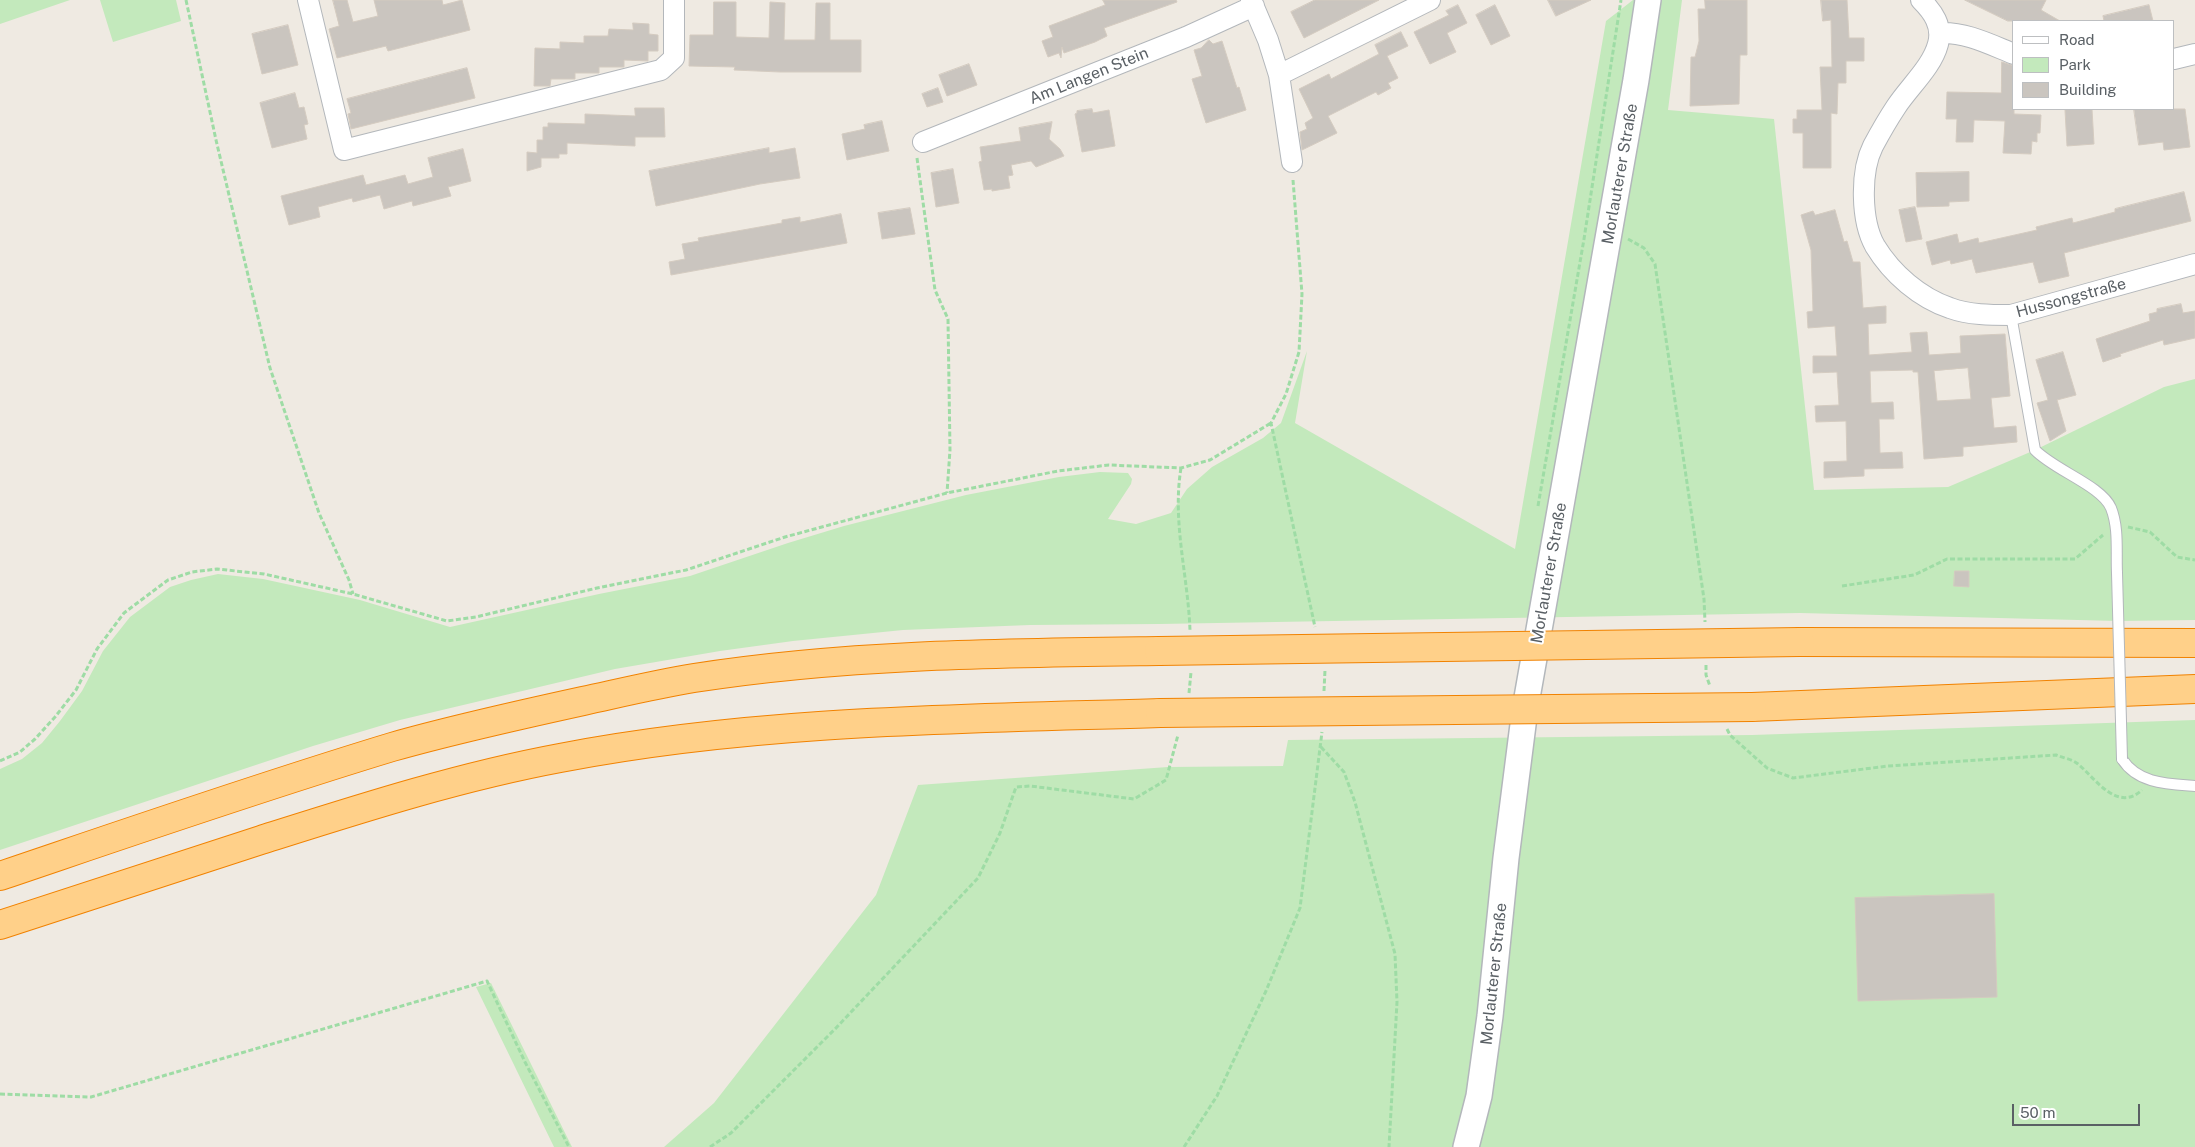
<!DOCTYPE html>
<html>
<head>
<meta charset="utf-8">
<style>
  body { margin:0 }
  #map { position:relative; width:2195px; height:1147px; overflow:hidden; background:#efeae2; font-family:"Public Sans",sans-serif }
  canvas { display:block }
  .legend { position:absolute; left:2012px; top:20px; width:162px; height:90px; box-sizing:border-box; background:#fff; border:1px solid #bdbfc1; margin:0; padding:6px 9px; list-style:none; font-size:15px; color:#5a6065 }
  .legend li { display:flex; align-items:center; gap:10px; height:25px }
  .legend b { width:25px; border:1px solid #bdbfc1 }
  .scale { position:absolute; left:2012px; top:1104px; width:128px; height:22px; box-sizing:border-box; border:2px solid #5a6065; border-top:0; padding-left:6px; font-size:15px; line-height:18px; white-space:nowrap; color:#5a6065; -webkit-text-stroke:4px #fff; paint-order:stroke }
</style>
</head>
<body>
<div id="map">
<canvas width="2195" height="1147"></canvas>
<ul class="legend">
<li><b style="height:6px;background:#fff"></b>Road</li>
<li><b style="height:14px;background:#c3e9bc"></b>Park</li>
<li><b style="height:14px;background:#cac5bf"></b>Building</li>
</ul>
<div class="scale">50 m</div>
</div>
<script>
const ctx = document.querySelector('canvas').getContext('2d');
ctx.lineJoin = 'round';
function fillPath(path, color) {
  ctx.fillStyle = color;
  ctx.fill(path, 'evenodd');
}
function stroke(path, color, width, dash) {
  ctx.strokeStyle = color;
  ctx.lineWidth = width;
  ctx.lineCap = dash ? 'butt' : 'round';
  ctx.setLineDash(dash || []);
  ctx.stroke(path);
}
function write(font, color, halo, rows, align = 'center') {
  ctx.font = font + ' "Public Sans",sans-serif';
  ctx.lineWidth = 4;
  ctx.setLineDash([]);
  ctx.textBaseline = 'middle';
  ctx.strokeStyle = halo;
  ctx.fillStyle = color;
  for (const [text, x, y, turn = 0] of rows) {
    ctx.save();
    ctx.translate(x, y);
    ctx.rotate((+turn || 0) * Math.PI / 180);
    ctx.textAlign = isNaN(turn) ? turn : align;
    if (halo) ctx.strokeText(text, 0, 0);
    ctx.fillText(text, 0, 0);
    ctx.restore();
  }
}
fillPath(new Path2D(`
  M0 0H70L0 24Z
  M100 0H176L181 21 113 42Z
  M1633 0H1682L1668 110 1774 119 1814 490 1948 487 2035 450 2164 387 2195 379V620L2118 621 1800 613 1159 624 1030 625 903 630 793 641 720 651 615 669 400 720 313 746 0 850V769L22 759 42 743 60 721 82 691 103 651 130 617 170 587 191 580 218 574 263 579 360 600 450 627 599 594 690 576 788 543 844 526 966 495 1059 477 1100 472 1128 473 1132 479 1131 484 1108 519 1136 524 1171 513 1187 489 1212 467 1263 438 1281 423 1307 351 1295 423 1515 549 1606 21Z
  M2195 720V1147H664L714 1103 876 895 918 785 1168 767 1283 766 1288 740 1752 735Z
  M491 983 572 1147H554L476 987Z`), '#c3e9bc');
const building = new Path2D(`
  M333 0H347L353 22 378 16 374 0H442L443 5 462 0 470 30 388 51 386 46 337 58 329 29 339 26Z
  M1103 0H1176L1177 2 1104 28 1107 36 1095 42 1064 53 1062 47 1061 58 1059 53 1048 57 1042 41 1053 37 1049 26 1105 5Z
  M1315 0H1379L1304 38 1291 12Z
  M1548 0H1591L1556 16Z
  M1705 0H1747V55H1740L1739 104 1690 106 1691 57H1695L1699 41 1698 9H1705Z
  M1821 0H1847L1849 38H1864V61H1846V83H1838L1837 114 1831 113V168H1803V133H1793V119H1797V110H1822L1820 67H1832L1831 20 1823 21Z
  M1965 0H2046L2041 10 2060 21H2008Z
  M714 2H736V37L769 38 770 2 785 3 784 40H815L816 3H830V40H861V72H780L734 70 735 67 689 66 690 35H713Z
  M1458 5 1467 23 1447 33 1456 52 1430 64 1414 32 1449 15 1446 11Z
  M1495 5 1510 36 1491 45 1476 15Z
  M2149 5 2153 21H2104L2103 16Z
  M633 23 649 24V34L658 35V51H648V61L624 60V67H599V73H575V79H551L550 86H534L535 48 560 49V42L584 43V36H608L609 29 633 30Z
  M288 25 298 65 262 74 252 34Z
  M1401 32 1408 46 1387 56 1398 78 1388 83 1391 88 1378 95 1376 92 1328 116 1337 133 1302 150 1300 132 1307 129 1305 123 1313 118 1299 89 1329 74 1331 79 1379 54 1375 45Z
  M1209 40 1213 44 1222 41 1237 88 1239 87 1246 110 1206 123 1192 79 1202 76 1194 50 1201 48Z
  M2002 62 2014 66V114L2041 115 2040 133H2037V142L2032 141 2031 154 2003 153 2005 121 1974 120 1973 142H1956L1957 119H1946L1947 92 2001 93Z
  M969 64 977 85 947 96 939 75Z
  M467 68 475 98 351 129 348 114 351 113 347 99Z
  M938 88 943 102 927 107 922 94Z
  M295 93 299 108 304 107 308 124 304 125 307 139 272 148 260 103Z
  M635 108H664L665 137H635V146L567 143V154H559V158H541V167L527 171V152L537 153V140H543V127H548V123L585 124V114L635 116Z
  M1092 109 1093 113 1109 110 1115 146 1082 152 1075 114 1077 113V111Z
  M2092 109 2094 144 2067 146 2065 110Z
  M2134 109H2185L2190 147 2164 150 2163 142 2139 145Z
  M882 121 889 151 847 160 842 134 865 129 864 125Z
  M1052 122 1049 139 1060 149 1064 156 1036 167 1031 161 1011 165 1013 175 1008 176 1010 188 992 191V189L984 190 979 162 982 161 980 147 1021 141 1019 128Z
  M769 148V153L795 148 800 178 760 184 656 206 649 171Z
  M463 149 471 181 448 187 451 196 413 206 412 201 384 209 380 195 353 202 352 198 318 207 320 217 289 225 281 196 363 175 366 185 405 175 408 184 433 177 428 158Z
  M953 169 959 203 936 207 931 173Z
  M1969 172V201L1949 202V206L1917 207 1916 173Z
  M2184 192 2191 221 2064 253 2069 276 2039 283 2033 262 1976 273 1972 259 1951 264 1950 260 1932 265 1926 242 1957 234 1959 243 1978 238 1979 243 2037 230 2036 227 2072 218 2073 223 2115 212V209Z
  M1915 207 1922 239 1906 242 1899 210Z
  M910 208 915 234 882 239 878 213Z
  M1835 210 1844 242 1847 241 1853 262H1860L1863 308 1886 306V323L1868 324 1869 355 1912 352 1910 333 1927 332 1929 355 1961 353 1960 336 2005 334 2010 396 1991 398 1994 428 2016 426 2017 442 1963 447V456L1924 459 1918 372H1913V370L1870 371 1871 403 1893 402 1894 419H1879L1880 453 1902 452 1903 468 1864 469V476L1824 478V462L1847 461 1846 421 1816 422 1815 406 1839 405 1837 372 1813 373V356H1837L1835 326 1808 328 1807 312 1813 311 1811 250 1801 215 1813 211 1815 215ZM1968 368 1971 399 1937 401 1934 371Z
  M841 214 847 243 671 275 669 262 685 259 682 244 699 241 698 238 782 223V220L800 217V222Z
  M2181 304 2183 313 2195 311V338L2164 345 2163 340 2120 354 2121 356 2103 362 2096 339 2150 321 2149 314 2157 312V309Z
  M2063 352 2076 395 2057 400 2066 431 2050 441 2037 403 2048 400 2036 360Z
  M1955 571H1969V587L1954 586Z
  M1994 894 1997 997 1858 1001 1855 898Z`);
fillPath(building, '#cac5bf');
stroke(building, '#d4cbc0', 1);
const service = new Path2D(`
  M2011 315 2035 450C2054 470 2102 486 2111 508 2119 528 2116 552 2117 573
  M2122 759C2138 784 2168 784 2195 786`);
const minor = new Path2D(`
  M308 0 344 150 661 70 674 58V0
  M1251 0 1268 40 1279 75 1292 162
  M1921 0C1933 12 1943 26 1938 44 1932 67 1909 87 1896 107 1888 119 1880 133 1873 146 1860 172 1861 221 1875 246 1892 274 1920 298 1950 308 1969 315 1991 315 2011 315L2195 264
  M1940 33C1966 32 1989 44 2014 54
  M2174 59 2195 54
  M1279 75 1430 0
  M923 142 1186 37 1254 6`);
const tertiary = new Path2D(`
  M1466 1147 1479 1096 1490 1016 1506 858 1525 709 1636 80 1648 0`);
const motorway = new Path2D(`
  M1800 642 2195 643
  M1752 707 2195 689
  M0 876C130 832 260 787 392 747 455 729 519 715 583 701 620 693 657 684 694 678 848 654 1004 653 1159 651
  M0 925C87 897 174 869 261 840 359 809 458 777 560 758 757 720 961 719 1160 713`);
stroke(service, '#b3b7bb', 12);
stroke(minor, '#b3b7bb', 22);
stroke(tertiary, '#b3b7bb', 28);
stroke(motorway, '#f18200', 30);
stroke(new Path2D(`
  M186 0 216 140 270 368 319 513 349 580 353 594
  M917 158 935 290 948 319 950 450 947 493
  M1293 180 1302 294 1299 352 1286 394 1271 423 1315 627
  M1628 239 1644 248 1655 264 1704 599 1705 622
  M1181 468C1172 522 1188 576 1190 630
  M1538 506 1584 239 1621 0
  M2128 527 2150 532 2177 557 2195 560
  M1842 586 1914 575 1947 559H2075L2103 535
  M1706 665V675L1710 686
  M1324 691 1325 670
  M1189 693 1191 672
  M1727 729 1730 735 1767 768 1793 778 1888 766 2056 755C2063 758 2072 759 2078 764 2095 778 2117 813 2142 790
  M1321 747 1344 772 1355 802 1395 954 1397 1002 1389 1147
  M0 761 20 752 35 739 55 717 76 690 97 649 124 613 168 580 192 572 217 569 264 574 353 594 447 621 476 617 597 588 686 570 785 537 947 493 1058 471 1109 465 1181 468 1210 460 1271 423
  M0 1094 91 1097 487 981 525 1062 569 1147
  M710 1147 731 1133 835 1029 978 878 1000 833 1016 787 1030 786 1134 799 1166 780 1178 735
  M1184 1147 1217 1096 1266 991 1300 908 1322 732`), '#9edca5', 3, [5, 2.5]);
stroke(service, '#fff', 10);
stroke(minor, '#fff', 20);
stroke(tertiary, '#fff', 25);
stroke(motorway, '#ffd089', 28);
const serviceBridge = new Path2D(`
  M2117 573 2122 759`);
const motorwayBridge = new Path2D(`
  M1159 651 1800 642
  M1160 713 1752 707`);
stroke(serviceBridge, '#b3b7bb', 12, []);
stroke(motorwayBridge, '#f18200', 30, []);
stroke(serviceBridge, '#fff', 10);
stroke(motorwayBridge, '#ffd089', 28);
write('16px', '#5a6065', '#fff', [
  ["Am Langen Stein",1089,76,-22],
  ["Morlauterer Straße",1620,174,-80],
  ["Hussongstraße",2071,298,-15],
  ["Morlauterer Straße",1549,573,-80],
  ["Morlauterer Straße",1494,974,-84]
]);
</script>
</body>
</html>
